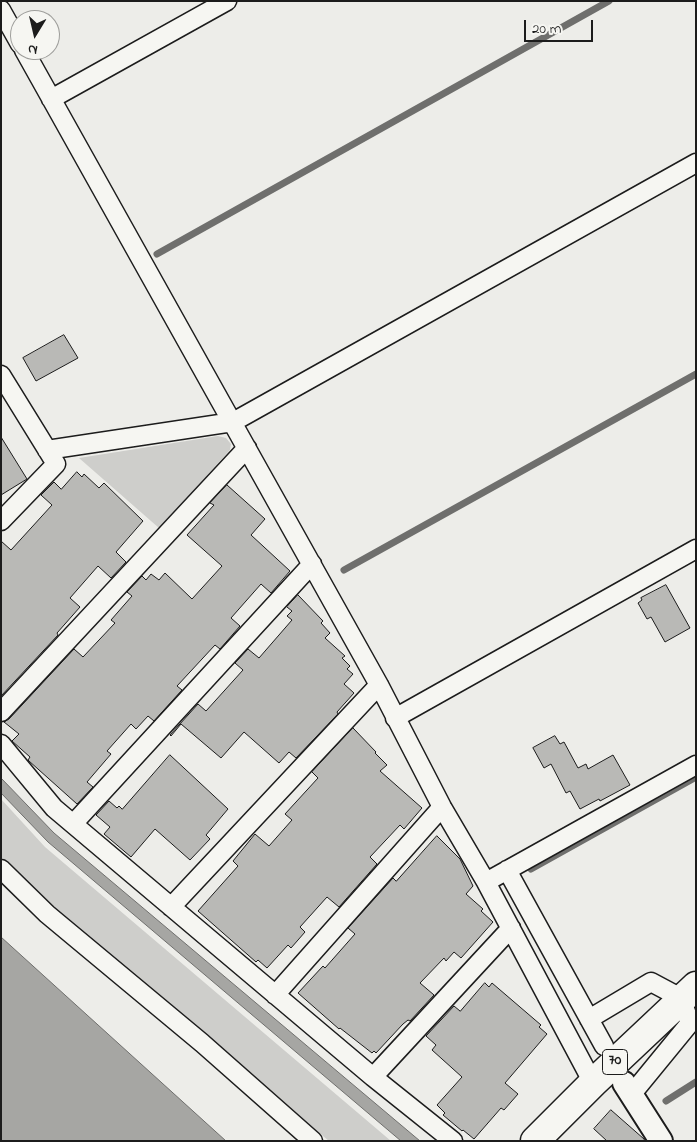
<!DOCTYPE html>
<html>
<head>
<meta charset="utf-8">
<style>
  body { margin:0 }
  #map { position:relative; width:697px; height:1142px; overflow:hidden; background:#edede9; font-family:"Indie Flower",sans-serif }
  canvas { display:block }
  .frame { position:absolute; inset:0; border:2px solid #1c1c1c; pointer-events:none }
  .north { position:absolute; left:10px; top:10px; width:50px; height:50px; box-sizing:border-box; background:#f6f6f2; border:1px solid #9f9f9c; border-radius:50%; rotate:189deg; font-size:14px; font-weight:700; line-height:20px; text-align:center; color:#1c1c1c }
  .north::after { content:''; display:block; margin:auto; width:18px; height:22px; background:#1c1c1c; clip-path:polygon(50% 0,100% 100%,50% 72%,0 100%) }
  .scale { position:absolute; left:524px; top:20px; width:69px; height:22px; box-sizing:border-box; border:2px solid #1c1c1c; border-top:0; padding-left:6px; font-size:15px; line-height:18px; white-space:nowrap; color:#1c1c1c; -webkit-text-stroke:4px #f6f6f2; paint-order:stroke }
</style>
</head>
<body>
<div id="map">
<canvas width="697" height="1142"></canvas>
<div class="frame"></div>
<div class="north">N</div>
<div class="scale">20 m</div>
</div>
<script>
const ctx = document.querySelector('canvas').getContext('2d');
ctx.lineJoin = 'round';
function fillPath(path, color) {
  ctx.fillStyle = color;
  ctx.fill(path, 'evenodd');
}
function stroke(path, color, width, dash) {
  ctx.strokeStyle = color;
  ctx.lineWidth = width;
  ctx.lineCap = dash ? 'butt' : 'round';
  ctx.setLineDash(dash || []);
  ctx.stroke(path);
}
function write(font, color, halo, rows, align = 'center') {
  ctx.font = font + ' "Indie Flower",sans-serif';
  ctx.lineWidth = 4.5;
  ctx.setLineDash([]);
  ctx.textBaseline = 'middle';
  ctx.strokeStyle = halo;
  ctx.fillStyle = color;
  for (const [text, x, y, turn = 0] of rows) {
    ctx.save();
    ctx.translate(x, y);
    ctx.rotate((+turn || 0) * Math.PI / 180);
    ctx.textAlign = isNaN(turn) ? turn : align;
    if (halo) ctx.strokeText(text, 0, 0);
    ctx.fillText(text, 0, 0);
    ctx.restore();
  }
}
fillPath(new Path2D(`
  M218 436 226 438 231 444 230 450 159 528 79 458Z
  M1 799 45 847 391 1141H329L53 909 1 857Z`), '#cececb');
const water = new Path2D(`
  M1 778 54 833 420 1141H401L48 842 1 793Z
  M1 937 226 1141H1Z`);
fillPath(water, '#a6a6a3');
stroke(water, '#6f6f6d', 1);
stroke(new Path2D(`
  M157 254 609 1
  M344 570 696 374
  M531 869 696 777
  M666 1101 696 1082`), '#6f6f6d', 7);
const building = new Path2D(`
  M64 335 78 358 36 381 23 358Z
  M1 437 27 479 1 495Z
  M77 472 82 477 84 474 99 488 104 483 143 521 116 552 126 562 111 578 98 566 70 598 80 607 57 633 58 635 1 696V541L11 550 52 505 41 495 54 482 61 489Z
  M227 485 265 519 251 535 290 571 271 593 261 584 231 618 240 626 220 649 215 645 177 686 182 690 154 721 148 716 136 729 131 724 107 751 111 754 87 782 93 787 77 804 29 761 28 760 30 757 12 741 19 734 4 722 9 719 74 649 83 657 115 623 111 620 132 596 127 592 142 576 146 580 151 574 159 580 165 573 192 599 222 566 187 535 214 505 210 503Z
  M666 585 690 628 665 642 651 617 647 619 638 603 642 600 641 598Z
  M298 595 323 621 321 623 330 633 325 638 345 656 342 658 350 666 347 669 353 674 344 684 354 693 337 712 338 714 296 758 289 752 279 763 244 732 221 758 181 724 171 736 170 735 198 704 206 711 243 670 235 663 248 649 259 658 292 620 287 616 292 611 287 607Z
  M353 728 376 752 375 753 387 765 380 771 422 808 404 829 400 825 370 857 377 864 339 907 327 897 300 927 305 932 291 948 288 945 267 968 258 960 256 962 198 911 238 866 233 861 255 834 269 846 292 820 285 814 318 778 312 772Z
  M555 736 560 744 564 742 578 768 586 764 588 769 613 755 630 785 600 801 599 799 580 809 570 791 566 793 551 764 544 768 533 748Z
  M170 755 228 809 206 835 210 839 190 860 155 829 131 857 104 834 110 827 96 815 109 801 117 808 119 806 122 809Z
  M437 836 460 859 473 886 466 894 483 909 481 911 493 922 461 958 454 952 446 961 444 958 420 983 434 995 410 1021 408 1020 403 1024 376 1053 374 1051 372 1053 340 1028 339 1029 298 993 323 966 325 968 355 934 348 928 393 878 396 881Z
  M485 983 489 987 492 983 541 1025 539 1027 547 1034 505 1083 518 1094 504 1110 501 1108 474 1139 463 1130 462 1131 443 1115 445 1113 437 1105 462 1077 432 1050 436 1045 426 1036 454 1006 460 1011Z
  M611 1110 644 1139 645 1141H607L594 1129Z`);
fillPath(building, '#b9b9b6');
stroke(building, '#1c1c1c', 1);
const minor = new Path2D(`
  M1 10 20 44
  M24 50 379 685 442 807 486 882 593 1083
  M51 99 227 1
  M1 375 56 464 1 521
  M47 450 233 422 696 163
  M1 712 247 448
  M395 718 696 549
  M1 744 54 808 373 1077 511 928
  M73 824 312 564
  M1 869 47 914 202 1043 313 1141
  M507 870 604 1046
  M486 882 696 765
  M171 907 379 685
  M275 995 442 807
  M589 1019 651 982 681 998 690 1023 631 1095
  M373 1077 453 1141`);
const tertiary = new Path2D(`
  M624 1083 661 1141`);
const primary = new Path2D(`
  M535 1141 593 1083 696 986`);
stroke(minor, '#1c1c1c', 21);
stroke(tertiary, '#1c1c1c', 26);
stroke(primary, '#1c1c1c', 31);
stroke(minor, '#f6f6f2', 18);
stroke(tertiary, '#f6f6f2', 22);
stroke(primary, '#f6f6f2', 28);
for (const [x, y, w] of [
  [615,1062,25]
]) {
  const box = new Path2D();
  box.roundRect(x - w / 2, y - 12.5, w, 25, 4);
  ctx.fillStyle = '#f6f6f2';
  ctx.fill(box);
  stroke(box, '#1c1c1c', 1);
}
write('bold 15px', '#1c1c1c', null, [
  ["70",615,1062]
]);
</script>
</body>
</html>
